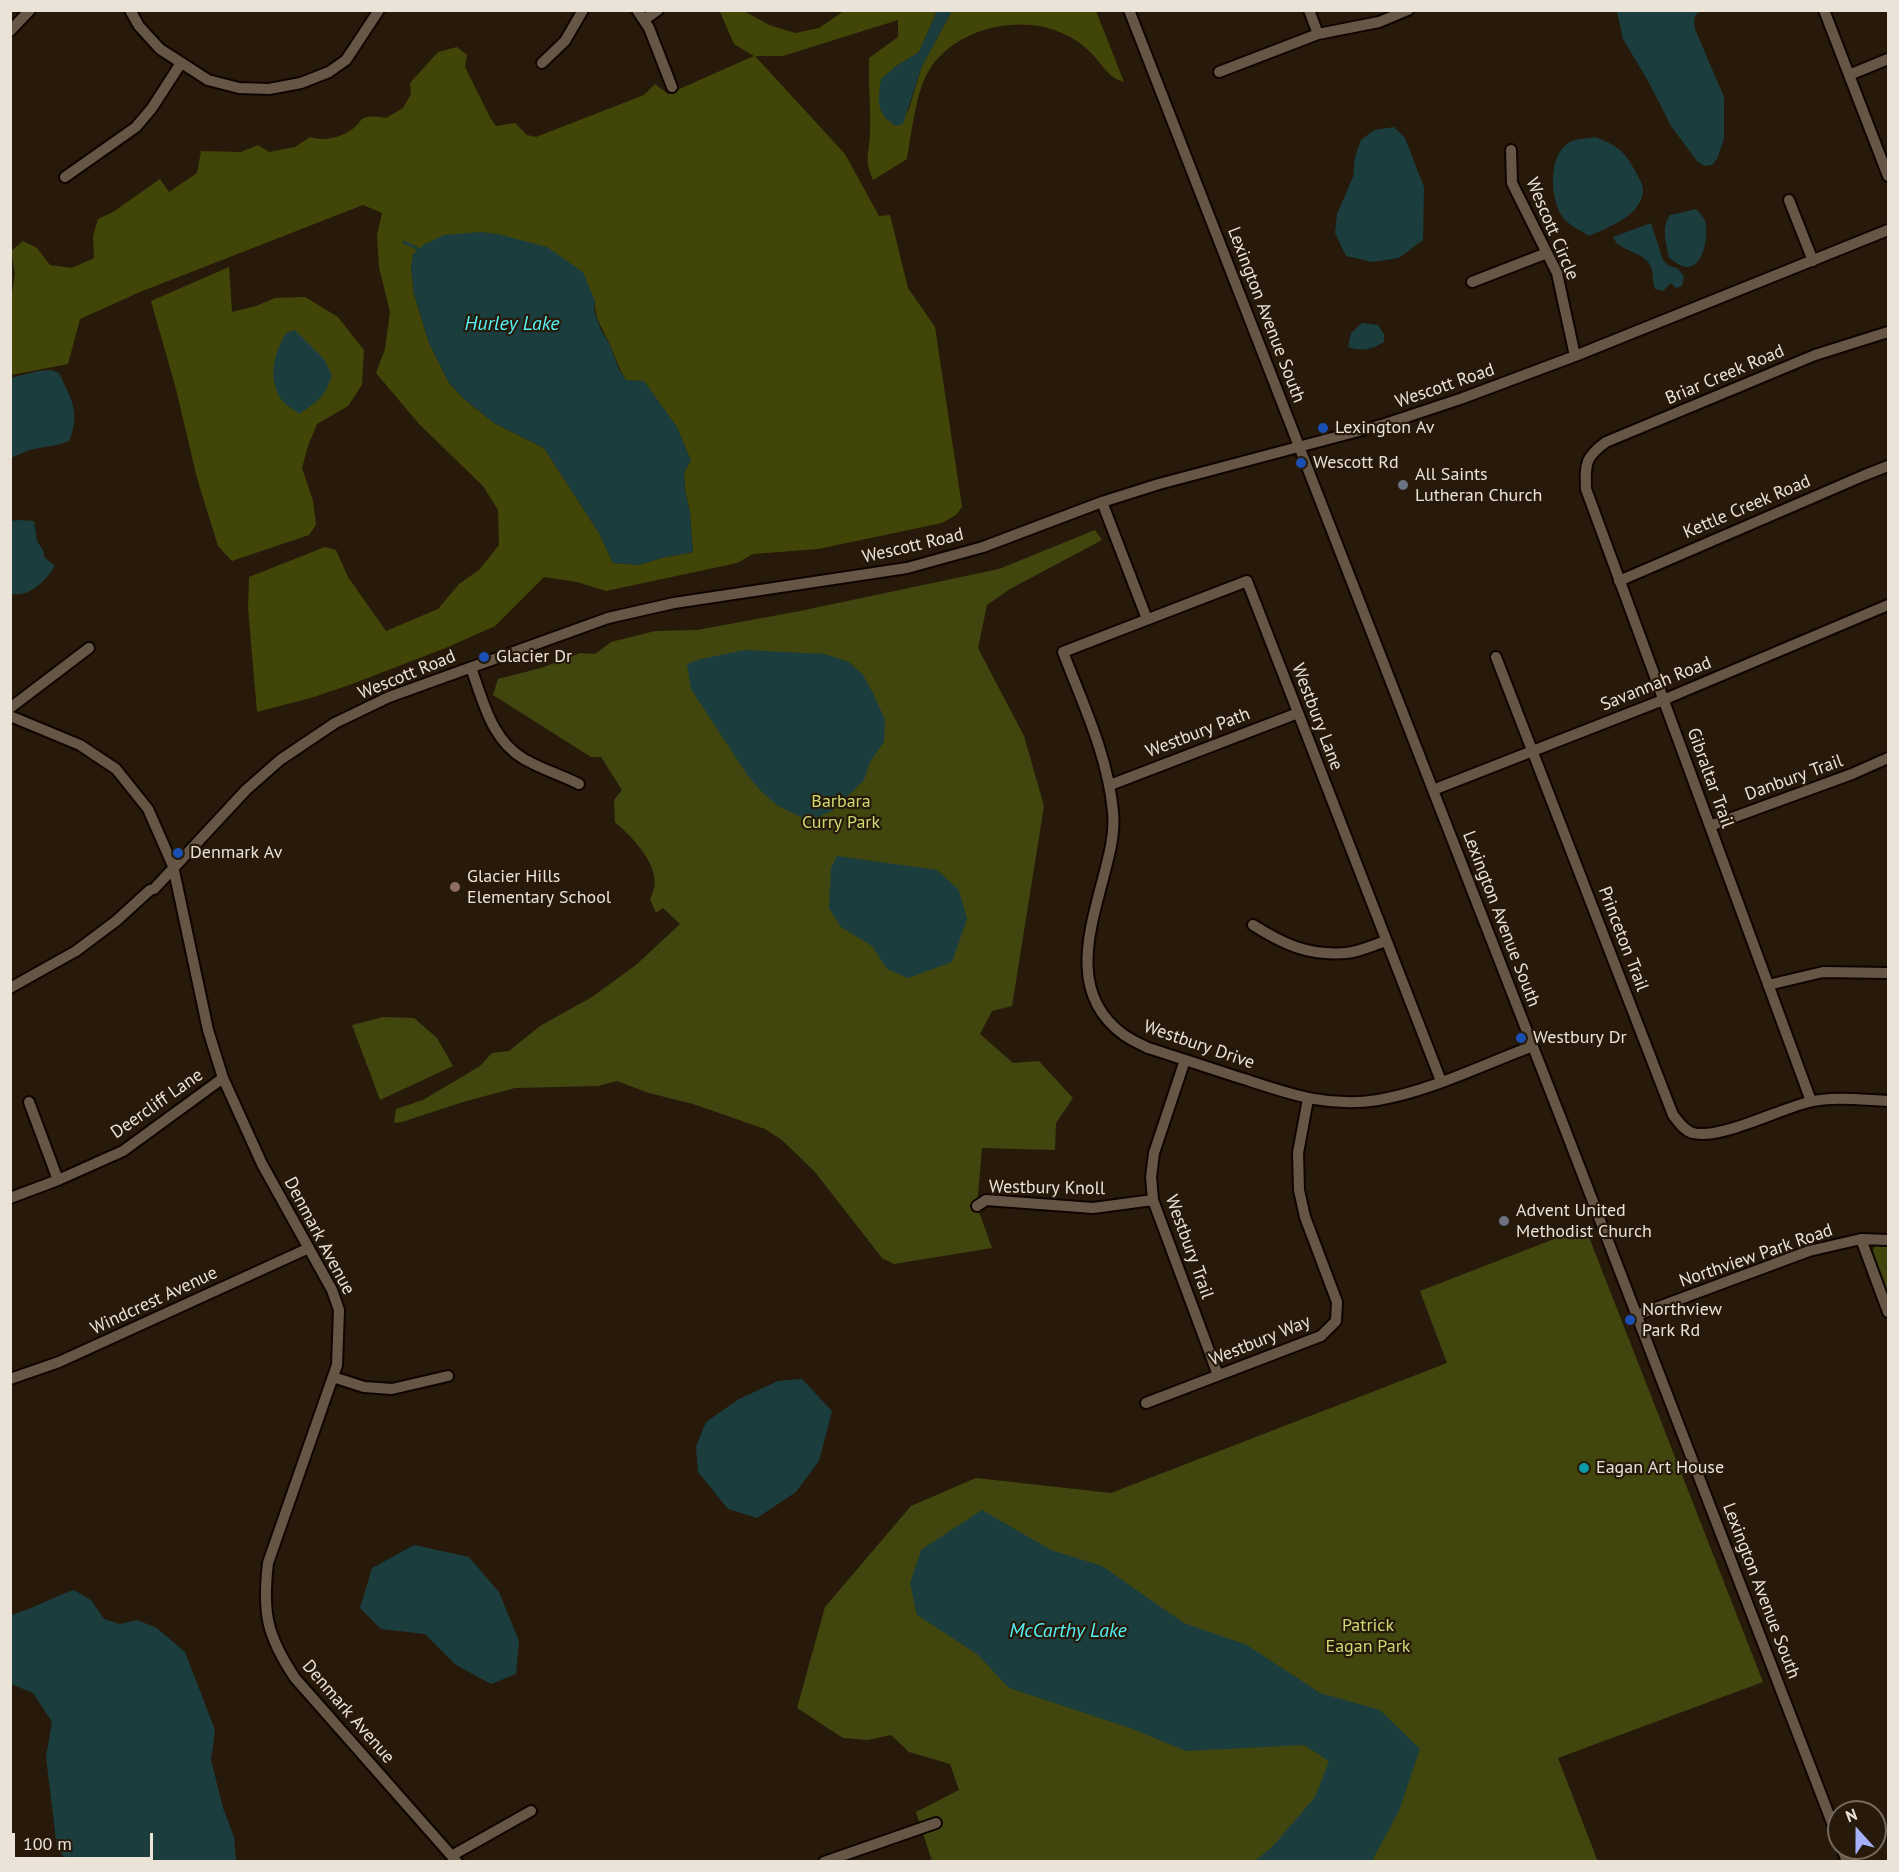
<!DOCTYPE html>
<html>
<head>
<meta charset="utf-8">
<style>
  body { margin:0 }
  #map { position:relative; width:1899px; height:1872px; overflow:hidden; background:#271a0a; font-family:"PT Sans",sans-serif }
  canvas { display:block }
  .frame { position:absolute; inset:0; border:12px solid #ebe2d8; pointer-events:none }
  .north { position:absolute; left:1827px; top:1800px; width:60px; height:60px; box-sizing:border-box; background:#271a0a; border:2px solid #756a5c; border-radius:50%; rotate:339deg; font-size:16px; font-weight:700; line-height:24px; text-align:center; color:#ebe2d8 }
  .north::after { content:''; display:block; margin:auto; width:21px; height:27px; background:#a6b1fc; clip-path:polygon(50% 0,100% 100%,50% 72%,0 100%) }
  .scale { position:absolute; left:12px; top:1833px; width:141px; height:27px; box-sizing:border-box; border:3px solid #ebe2d8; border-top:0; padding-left:8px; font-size:18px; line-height:21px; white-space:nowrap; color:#ebe2d8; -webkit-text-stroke:4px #271a0a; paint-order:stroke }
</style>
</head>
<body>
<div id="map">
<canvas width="1899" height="1872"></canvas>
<div class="frame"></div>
<div class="north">N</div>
<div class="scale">100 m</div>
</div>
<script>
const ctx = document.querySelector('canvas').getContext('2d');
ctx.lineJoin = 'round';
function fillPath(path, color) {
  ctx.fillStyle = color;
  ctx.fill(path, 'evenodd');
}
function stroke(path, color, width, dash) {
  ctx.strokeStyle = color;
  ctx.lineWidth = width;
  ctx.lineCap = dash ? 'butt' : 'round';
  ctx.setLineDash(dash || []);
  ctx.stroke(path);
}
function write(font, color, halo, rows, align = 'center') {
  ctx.font = font + ' "PT Sans",sans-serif';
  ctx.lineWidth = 4.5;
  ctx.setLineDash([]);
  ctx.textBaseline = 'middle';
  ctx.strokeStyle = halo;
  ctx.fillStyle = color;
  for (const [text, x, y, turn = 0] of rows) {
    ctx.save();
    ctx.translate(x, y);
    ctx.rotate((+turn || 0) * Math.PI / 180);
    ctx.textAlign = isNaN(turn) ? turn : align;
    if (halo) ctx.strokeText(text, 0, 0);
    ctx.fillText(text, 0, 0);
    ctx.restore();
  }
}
fillPath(new Path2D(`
  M1095 530 1102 540 1010 589 987 605 978 648 1024 736 1044 806 1012 1006 992 1011 980 1034 1013 1063 1039 1061 1073 1098 1056 1123 1055 1150 982 1148 977 1206 992 1248 894 1264 882 1258 815 1172 782 1140 765 1129 693 1104 649 1093 617 1081 598 1086 515 1088 463 1102 402 1122 394 1123 396 1109 423 1100 480 1066 492 1053 509 1051 540 1026 592 997 636 965 680 924 663 908 656 913 650 899C667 871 634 839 615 822L614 800 622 790 601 757H591L493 695 498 679 541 668 580 653 595 654 611 642 655 631 697 630 800 611 999 569Z
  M383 1017 414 1018 437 1038 453 1066 380 1100 352 1025Z
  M1585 1227 1763 1682 1558 1758 1598 1862 932 1861 916 1812 959 1790 950 1764 909 1752 891 1735 868 1740 843 1738 797 1708 825 1607 911 1506 976 1478 1111 1493 1447 1363 1420 1291Z
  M1878 1244 1888 1245V1298L1872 1254 1874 1247Z`), '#41460f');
fillPath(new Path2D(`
  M723 11H744L769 25 795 33 819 28 844 11H937L919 52 896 66 908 112 922 66 952 11H1096L1124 82C1109 78 1103 66 1094 56 1087 48 1074 38 1064 34 1020 12 950 29 927 74 916 93 911 136 907 159L873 180C864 159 869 155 870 134 871 109 868 83 869 58L898 37V20L783 56H755L845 154 879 216 890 215 908 288 935 327 962 507 956 515 942 523 818 549 753 554 737 563 606 591 577 582 544 577 495 626 448 647 352 684 314 697 257 712 248 608 249 577 325 547 336 550 348 577 386 631 438 609 459 584 479 570 499 545 498 510 483 486 419 424 376 373 385 349 390 312 379 267 377 235 382 213 363 205 140 292 80 319 68 364 11 375 12 293 15 274 11 251 23 241 37 248 50 265 72 268 94 258 93 236 98 219 113 212 160 179 169 192 197 173 201 151 241 152 258 145 269 152 295 147 310 137C325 142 344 137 356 126 358 124 360 121 362 119 370 115 378 117 386 118L403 108 411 94 410 83 438 52 457 47 467 55 465 67 491 119 496 126 515 123 527 135 536 137 644 95 655 84 668 94 754 56 734 44 720 12ZM411 267 595 301C594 319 604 330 610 345 615 357 619 368 626 380L644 382 677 427 691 461 684 472 685 489 690 513 693 552 661 558 639 565 613 563 599 533 544 448 494 423 464 399 449 383 429 343 414 294Z
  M229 267 232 312 256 306 275 298 305 297 338 317 364 350 362 385 348 406 317 424 308 446 302 468 313 501 316 525 309 535 232 561 218 546 197 478 176 389 151 301Z`), '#414608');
fillPath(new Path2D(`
  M937 11H952L922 66 903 124 896 126C875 113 878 100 881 79L896 66 919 52Z
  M1617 11H1700C1693 16 1694 20 1695 29L1724 97V139L1717 159 1712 165 1704 166 1697 161 1671 126 1648 81 1623 39Z
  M1394 127 1405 138 1424 187 1423 240 1399 258 1372 262 1346 256 1335 233 1337 214 1353 177 1355 157 1361 140 1374 130Z
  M1595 137C1614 144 1624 150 1634 169 1637 175 1643 183 1643 190 1643 215 1607 228 1589 236 1580 230 1568 225 1562 216 1550 198 1547 152 1572 141 1578 138 1588 139 1595 137Z
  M1696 209C1699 213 1703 216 1705 221 1709 234 1704 267 1687 267 1681 267 1674 261 1669 258 1666 242 1661 228 1670 215Z
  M1651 223 1663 260 1669 266 1677 268 1684 276 1682 286 1676 288 1671 283 1663 291 1655 289C1652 281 1654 272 1650 265 1643 251 1619 252 1613 237Z
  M480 232 498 234 547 247 583 272 595 301 594 310 601 330 609 343 619 369 626 380 644 381 677 427 691 461 684 472 685 489 690 513 693 552 661 558 639 565 613 563 599 533 544 448 494 423 464 399 449 383 429 343 414 294 411 267 413 254 425 244 444 235Z
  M1362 323 1378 325 1384 334V342C1372 349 1363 352 1348 347L1351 333Z
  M295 330 324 359 332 375C326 396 316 403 299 414 293 409 284 404 280 398 268 376 274 353 286 333Z
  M52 370 59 373C71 399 81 412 69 441L61 444 29 450 11 458V461V378L38 371Z
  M18 520 34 521 37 541 44 552V557L55 566C45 581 31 597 11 594L10 521Z
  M745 650 825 654 849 662 863 675 874 695 885 720 884 742 870 762 864 780 832 811 815 818 801 817 778 806 762 792 748 776 691 689 687 664 701 659Z
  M837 856 937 870 959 890 967 919 952 962 908 978 887 969 872 946 841 927 829 908 831 868Z
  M802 1379 832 1411 819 1461 796 1492 757 1518 728 1509 698 1472 696 1447 706 1422 739 1399 778 1381Z
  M982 1510 1051 1550 1102 1566 1184 1623 1247 1645 1320 1693 1380 1710 1420 1749 1399 1811 1372 1861H1255L1273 1846 1315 1797 1329 1761 1304 1745 1186 1751 1130 1728 1009 1688 977 1654 917 1615 910 1583 921 1550Z
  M414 1545 469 1557 499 1592 519 1641 516 1674 491 1684 456 1665 425 1634 381 1629 360 1608 372 1568Z
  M74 1590 91 1600 104 1619 120 1624 137 1620 157 1628 185 1652 215 1730 211 1760 223 1808 234 1837 236 1861H68L57 1848 46 1757 52 1722 33 1693 11 1684V1615C33 1609 52 1597 74 1590Z`), '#1b3d3e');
stroke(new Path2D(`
  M404 242 422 251`), '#1b3d3e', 3);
const minor = new Path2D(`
  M130 10 139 26 160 49 208 80 239 88 269 89 301 83 329 72 346 60 379 10
  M637 10 649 28 672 87
  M1129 10 1560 1116 1839 1841
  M1309 10 1318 34
  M1824 10 1888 176
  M644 20 658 10
  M10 31 30 10
  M542 63 565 41 583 10
  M1219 72 1318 34 1379 22 1408 10
  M1849 75 1888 59
  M1511 150 1512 183 1557 273 1575 356
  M65 177 136 127 152 108 181 63
  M1789 200 1813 261
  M1472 282 1547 253
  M1102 502 1147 619
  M1619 581 1865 475 1888 466
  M1496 657 1673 1115C1678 1121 1684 1131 1693 1133 1720 1140 1779 1109 1809 1102 1834 1096 1863 1100 1888 1101
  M471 668C483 700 491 740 524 759 541 769 561 775 579 784
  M10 708 89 648
  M10 716 80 745 116 769 148 809 173 866 208 1030 223 1078 262 1164 332 1290 339 1310 337 1365 268 1563C262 1613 267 1636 295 1678L457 1862
  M1110 785 1298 713
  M1433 790 1663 700 1888 605
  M1710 826 1852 774 1888 758
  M1253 925C1283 944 1308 956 1346 953 1359 952 1373 945 1386 941
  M1768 985 1823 972 1888 973
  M10 988 76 951 116 921 150 890 154 889 246 790 280 760 335 723 389 697 608 618 674 603 907 568 983 547 1102 502 1159 484 1385 424 1463 398 1575 356 1888 230
  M1185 1060 1154 1153 1151 1177 1153 1200 1218 1375
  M1441 1081 1247 581 1063 652C1083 704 1108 756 1113 812 1115 832 1110 852 1105 871 1091 927 1066 993 1124 1035 1131 1040 1140 1044 1148 1048 1180 1058 1212 1069 1244 1079 1290 1094 1328 1108 1378 1100 1431 1091 1482 1065 1533 1046
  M1811 1101 1586 489C1585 464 1585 457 1606 442L1815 355 1888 332
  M29 1102 58 1180
  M10 1198 58 1180 123 1151 223 1078
  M977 1206 986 1200 1093 1208 1153 1200
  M1861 1239 1888 1312
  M1637 1315 1809 1251 1861 1239 1888 1240
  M333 1377 364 1387 392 1389 448 1376
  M10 1379 59 1362 309 1248
  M1146 1403 1321 1336 1336 1321 1337 1302 1305 1217 1299 1190 1298 1153 1308 1099
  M1842 1848 1847 1862
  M453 1855 531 1811
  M824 1862 936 1823`);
stroke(minor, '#0f0500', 14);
stroke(minor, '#655645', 10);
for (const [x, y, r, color] of [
  [1323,428,6,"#1a4fb4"],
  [1301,463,6,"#1a4fb4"],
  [1403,485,6,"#6b7280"],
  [484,657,6,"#1a4fb4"],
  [178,853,6,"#1a4fb4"],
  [455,887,6,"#8d6e63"],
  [1521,1038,6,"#1a4fb4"],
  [1504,1221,6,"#6b7280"],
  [1630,1320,6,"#1a4fb4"],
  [1584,1468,6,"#0f9aa8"]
]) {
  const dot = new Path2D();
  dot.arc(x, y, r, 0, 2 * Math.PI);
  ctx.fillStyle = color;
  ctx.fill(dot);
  stroke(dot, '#271a0a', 2);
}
write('18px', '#ebe2d8', '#271a0a', [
  ["Wescott Circle",1552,229,67],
  ["Lexington Avenue South",1266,315,69],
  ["Briar Creek Road",1725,375,-23],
  ["Wescott Road",1445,386,-19],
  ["Kettle Creek Road",1747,507,-23],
  ["Wescott Road",913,546,-13],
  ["Wescott Road",407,675,-22],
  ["Savannah Road",1656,684,-22],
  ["Westbury Lane",1317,717,69],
  ["Westbury Path",1198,733,-21],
  ["Gibraltar Trail",1710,778,70],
  ["Danbury Trail",1794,778,-20],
  ["Lexington Avenue South",1501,919,69],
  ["Princeton Trail",1623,939,69],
  ["Westbury Drive",1199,1045,19],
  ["Deercliff Lane",157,1104,-35],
  ["Westbury Knoll",1047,1188,1],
  ["Denmark Avenue",319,1236,62],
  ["Westbury Trail",1189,1247,70],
  ["Northview Park Road",1756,1256,-19],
  ["Windcrest Avenue",154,1301,-25],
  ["Westbury Way",1260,1341,-22],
  ["Lexington Avenue South",1761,1591,69],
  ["Denmark Avenue",348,1712,49]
]);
write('18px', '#ebe2d8', '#271a0a', [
  ["Lexington Av",1335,428],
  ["Wescott Rd",1313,463],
  ["All Saints",1415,475],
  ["Lutheran Church",1415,496],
  ["Glacier Dr",496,657],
  ["Denmark Av",190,853],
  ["Glacier Hills",467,877],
  ["Elementary School",467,898],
  ["Westbury Dr",1533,1038],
  ["Advent United",1516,1211],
  ["Methodist Church",1516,1232],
  ["Northview",1642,1310],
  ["Park Rd",1642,1331],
  ["Eagan Art House",1596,1468]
], 'left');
write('18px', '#ceda72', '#271a0a', [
  ["Barbara",841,802],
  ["Curry Park",841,823],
  ["Patrick",1368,1626],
  ["Eagan Park",1368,1647]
]);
write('italic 20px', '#54f3f7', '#271a0a', [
  ["Hurley Lake",512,324],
  ["McCarthy Lake",1068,1631]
]);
</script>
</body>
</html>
